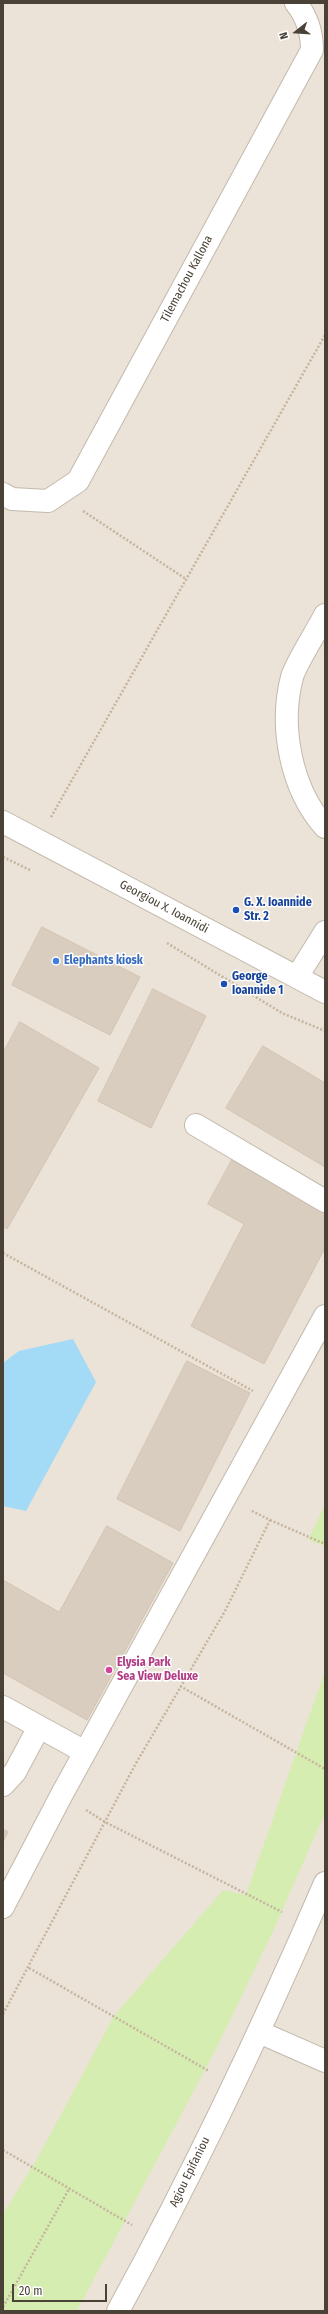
<!DOCTYPE html>
<html>
<head>
<meta charset="utf-8">
<style>
  body { margin:0 }
  #map { position:relative; width:328px; height:2314px; overflow:hidden; background:#f6f2ea; font-family:"Fira Sans Condensed",sans-serif }
  canvas { display:block }
  .frame { position:absolute; inset:0; border:4px solid #4b4237; pointer-events:none }
  .north { position:absolute; left:276px; top:12px; width:40px; height:40px; -webkit-text-stroke:3px #fff; paint-order:stroke; rotate:253deg; font-size:11px; font-weight:700; line-height:16px; text-align:center; color:#4b4237 }
  .north::after { content:''; display:block; margin:auto; width:14px; height:18px; background:#4b4237; clip-path:polygon(50% 0,100% 100%,50% 72%,0 100%) }
  .scale { position:absolute; left:12px; top:2284px; width:95px; height:18px; box-sizing:border-box; border:2px solid #4b4237; border-top:0; padding-left:5px; font-size:12px; line-height:14px; white-space:nowrap; color:#4b4237; -webkit-text-stroke:3px #fff; paint-order:stroke }
</style>
</head>
<body>
<div id="map">
<canvas width="328" height="2314"></canvas>
<div class="frame"></div>
<div class="north">N</div>
<div class="scale">20 m</div>
</div>
<script>
const ctx = document.querySelector('canvas').getContext('2d');
ctx.lineJoin = 'round';
function fillPath(path, color) {
  ctx.fillStyle = color;
  ctx.fill(path, 'evenodd');
}
function stroke(path, color, width, dash) {
  ctx.strokeStyle = color;
  ctx.lineWidth = width;
  ctx.lineCap = dash ? 'butt' : 'round';
  ctx.setLineDash(dash || []);
  ctx.stroke(path);
}
function write(font, color, halo, rows, align = 'center') {
  ctx.font = font + ' "Fira Sans Condensed",sans-serif';
  ctx.lineWidth = 3;
  ctx.setLineDash([]);
  ctx.textBaseline = 'middle';
  ctx.strokeStyle = halo;
  ctx.fillStyle = color;
  for (const [text, x, y, turn = 0] of rows) {
    ctx.save();
    ctx.translate(x, y);
    ctx.rotate((+turn || 0) * Math.PI / 180);
    ctx.textAlign = isNaN(turn) ? turn : align;
    if (halo) ctx.strokeText(text, 0, 0);
    ctx.fillText(text, 0, 0);
    ctx.restore();
  }
}
fillPath(new Path2D(`
  M3 3H325V2311H3Z`), '#ebe3d8');
fillPath(new Path2D(`
  M325 1505V1546L308 1540Z
  M325 1671V1813L275 1927 217 2047 77 2311H3V2214L38 2157 114 2016 223 1890 246 1895Z`), '#d6edb1');
fillPath(new Path2D(`
  M73 1339 96 1382 26 1511 3 1506V1363L19 1351Z`), '#a3daf6');
const building = new Path2D(`
  M42 927 140 977 110 1035 12 985Z
  M153 989 206 1016 151 1128 98 1101Z
  M20 1022 99 1068 7 1229 3 1226V1053Z
  M263 1046 325 1083V1167L226 1108Z
  M232 1160 325 1209V1248L264 1364 191 1326 244 1224 208 1204Z
  M187 1361 250 1393 180 1531 117 1499Z
  M107 1526 173 1563 87 1720 3 1673V1580L59 1612Z
  M3 1829 8 1832 3 1842Z`);
fillPath(building, '#d9cdbf');
stroke(building, '#d4c4b1', 1);
const minor = new Path2D(`
  M3 494 12 499 48 501 78 481 312 50C312 32 307 17 296 3
  M325 615C317 631 296 663 292 677 279 727 291 789 325 827
  M3 822 325 992
  M297 977 325 932
  M196 1125 325 1201
  M3 1707 85 1752
  M3 1785 15 1772 39 1727
  M3 1907 62 1794 325 1316
  M259 2032 325 2061
  M118 2311C194 2172 262 2029 325 1883`);
stroke(minor, '#c3b9ac', 24);
stroke(new Path2D(`
  M83 511 186 579
  M51 817 325 335
  M3 857 30 870
  M167 943 282 1013 325 1031
  M3 1253 253 1391
  M270 1520 325 1544
  M180 1686 325 1769
  M86 1810 105 1822 282 1912
  M29 1968 209 2071
  M3 2014 135 1765 225 1611 270 1520 250 1510
  M3 2150 132 2225
  M3 2307 69 2189`), '#c6b49c', 2.5, [2, 2]);
stroke(minor, '#fff', 22);
for (const [x, y, r, color] of [
  [236,910,4,"#1a4fb4"],
  [56,961,4,"#3f7fe0"],
  [224,984,4,"#1a4fb4"],
  [109,1670,4,"#d1479c"]
]) {
  const dot = new Path2D();
  dot.arc(x, y, r, 0, 2 * Math.PI);
  ctx.fillStyle = color;
  ctx.fill(dot);
  stroke(dot, '#fff', 1.5);
}
write('12px', '#4b4237', '#fff', [
  ["Tilemachou Kallona",187,279,-62],
  ["Georgiou X. Ioannidi",164,907,28],
  ["Agiou Epifaniou",190,2172,-64]
]);
write('bold 12px', '#164399', '#fff', [
  ["G. X. Ioannide",244,903],
  ["Str. 2",244,917],
  ["George",232,977],
  ["Ioannide 1",232,991]
], 'left');
write('bold 12px', '#366cbe', '#fff', [
  ["Elephants kiosk",64,961]
], 'left');
write('bold 12px', '#b23c85', '#fff', [
  ["Elysia Park",117,1663],
  ["Sea View Deluxe",117,1677]
], 'left');
</script>
</body>
</html>
